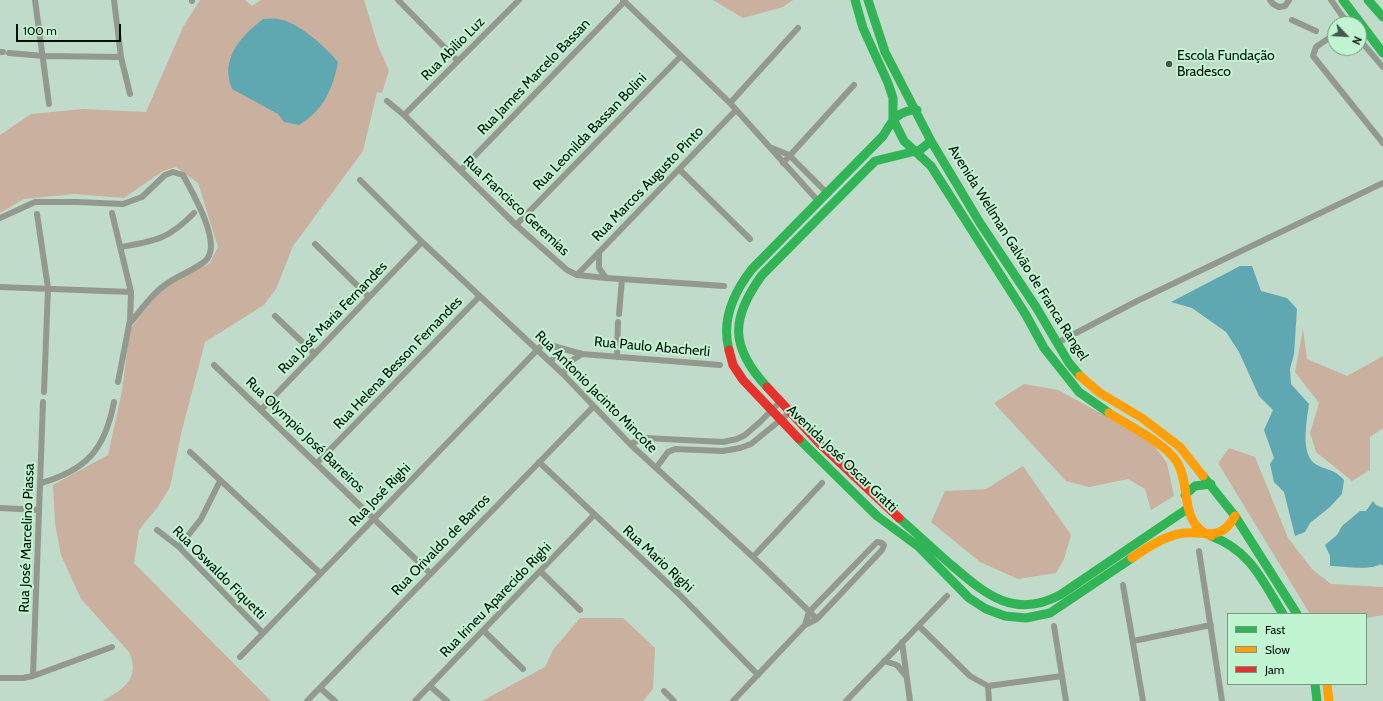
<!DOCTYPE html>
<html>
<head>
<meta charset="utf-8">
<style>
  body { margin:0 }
  #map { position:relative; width:1383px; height:701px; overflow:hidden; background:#c0dbc9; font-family:Cabin,sans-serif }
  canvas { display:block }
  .legend { position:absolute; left:1227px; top:613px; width:140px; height:72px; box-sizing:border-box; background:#c1f5d2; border:1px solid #749a81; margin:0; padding:5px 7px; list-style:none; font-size:12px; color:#011107 }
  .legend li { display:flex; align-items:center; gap:8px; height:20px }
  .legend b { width:20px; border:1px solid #749a81 }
  .north { position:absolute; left:1327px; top:16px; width:40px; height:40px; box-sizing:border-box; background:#c1f5d2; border:1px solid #749a81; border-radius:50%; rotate:115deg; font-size:11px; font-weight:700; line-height:16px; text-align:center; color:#011107 }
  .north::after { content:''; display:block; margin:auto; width:14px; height:18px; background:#44584b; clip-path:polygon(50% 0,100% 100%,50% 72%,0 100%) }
  .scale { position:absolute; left:16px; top:24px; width:105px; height:18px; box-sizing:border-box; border:2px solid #011107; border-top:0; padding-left:5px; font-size:12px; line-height:14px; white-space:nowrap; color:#011107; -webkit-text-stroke:3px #c1f5d2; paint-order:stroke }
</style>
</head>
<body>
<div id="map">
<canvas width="1383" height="701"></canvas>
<ul class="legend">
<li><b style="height:5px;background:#30b455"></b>Fast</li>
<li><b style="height:5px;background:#ff9f0a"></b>Slow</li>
<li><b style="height:5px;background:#e5322d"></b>Jam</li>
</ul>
<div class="north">N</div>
<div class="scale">100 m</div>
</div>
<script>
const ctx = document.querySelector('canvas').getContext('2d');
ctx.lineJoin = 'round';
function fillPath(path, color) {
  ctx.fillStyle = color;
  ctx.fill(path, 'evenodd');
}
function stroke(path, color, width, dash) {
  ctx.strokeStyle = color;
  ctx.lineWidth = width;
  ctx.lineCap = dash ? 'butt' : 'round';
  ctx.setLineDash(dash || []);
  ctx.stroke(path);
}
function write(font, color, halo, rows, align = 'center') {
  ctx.font = font + ' Cabin,sans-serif';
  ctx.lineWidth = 4;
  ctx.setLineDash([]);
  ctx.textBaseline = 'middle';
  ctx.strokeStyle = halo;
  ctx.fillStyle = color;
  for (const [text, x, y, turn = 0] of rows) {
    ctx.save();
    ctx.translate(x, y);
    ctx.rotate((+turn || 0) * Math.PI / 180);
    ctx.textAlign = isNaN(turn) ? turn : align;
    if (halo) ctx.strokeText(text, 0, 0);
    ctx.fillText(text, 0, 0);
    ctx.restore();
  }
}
fillPath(new Path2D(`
  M200 0H245L252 6 261 0H364L378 46 389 70 382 93 377 92 363 151 293 246 276 289 264 305 205 342 181 434 170 487 157 508 139 530 134 563 271 701H102C123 690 141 678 129 652L81 599 61 555 55 523 53 485 108 455 122 391 130 329 164 285 209 264 218 247 198 183 176 167 163 171 124 198 74 194 24 199 0 213V135L31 114 83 109 146 112 183 27Z
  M713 0H793L783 7 743 18Z
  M1303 329 1307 359 1347 376 1383 356V428L1370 437V470L1352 481 1316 452 1310 433 1319 403 1295 372Z
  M1024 384 1058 390 1150 440 1167 463 1174 496 1151 510 1145 489 1128 479 1089 487 1066 481 994 403Z
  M1229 448 1255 457 1288 538 1312 569 1331 584 1383 587V615L1366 618V614H1310L1218 463Z
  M1023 466 1071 535 1064 559 1056 573 1018 579 980 562 931 522 945 491 986 489Z
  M580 618H623L655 648 653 689 643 701H482L545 667 553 650Z`), '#cab09e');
fillPath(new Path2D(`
  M263 19C268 19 273 18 278 19 297 21 327 48 338 62 333 89 323 111 299 125L284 122 278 114 232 89C220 59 240 37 263 19Z
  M1240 266H1252L1261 291 1287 298 1297 309 1294 354 1290 369 1291 384 1309 404C1307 420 1299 456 1317 465 1329 471 1334 469 1344 480L1342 494 1330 507 1310 523 1305 532 1295 536 1284 492 1274 482 1270 464 1274 458 1264 430 1273 410 1259 396 1239 352 1226 332 1192 308 1171 302Z
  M1373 501 1376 505 1383 508V566L1380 564C1372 571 1342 566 1330 566V556L1325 545 1337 535 1342 526 1360 511H1366Z`), '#5fa8b1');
stroke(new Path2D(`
  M35 0 49 104
  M114 0 121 57 130 94
  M192 0V1
  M398 0 458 61
  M623 0 730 103 819 202
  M1270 0 1273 4 1279 7 1285 6 1289 0
  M1331 0 1348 24
  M1292 20 1316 31
  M1335 34 1316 47 1313 56 1383 143
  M1359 39 1383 67
  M0 52H3
  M9 53 44 56 121 57
  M387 101 404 115 516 225 567 270 577 275 606 278 724 286
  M730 103 798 28
  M404 115 519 0
  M772 148 789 155 828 194
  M783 163 854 85
  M679 169 750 239
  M461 170 625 1
  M360 180 422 242 563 374 630 444 753 557 817 619
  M112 213 131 292 130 320 118 382
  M37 214 48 288 44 392
  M0 218 35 202H77L123 204 142 197 165 175 173 172 183 175C192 192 225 247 204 262 192 271 177 276 165 285 151 294 141 311 130 323
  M516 225 681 56
  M315 244 369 297
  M121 247C155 241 169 239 194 213
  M599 252V268L606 278
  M577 275 736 110
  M0 287 131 292
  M619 314 622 279
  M275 316 315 354
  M1057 343 1137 301 1383 183
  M617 357 618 322
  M550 362 563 349
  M214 365 430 573
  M563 374 571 361 582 354
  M261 410 422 242
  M630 444 645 438 723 442 737 439 745 435 760 422 780 402
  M190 452 320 573
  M539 462 678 593 758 675
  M317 463 479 297
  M656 468 668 452 675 449 723 451 740 448 751 444 789 413
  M41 483C87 470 105 449 114 402
  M0 508 39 510
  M157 530 179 547 263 633
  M179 547 201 519 220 481
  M1199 551 1222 701
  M753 557 822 483
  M540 571 580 610
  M1123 585 1143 701
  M919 626 970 676 988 686 1062 676
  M1054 626 1066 701
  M484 631 523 669
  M1133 641 1211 625
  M902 642 910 701
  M240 657 542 345 546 344 582 354 720 365
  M884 661 897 665 906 676
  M33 676 43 402
  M0 678H23L33 676 112 647
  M430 686 447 701
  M988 686 989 701
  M320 688 335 701
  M664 691 674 701
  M307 701 593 407
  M415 701 594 515
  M733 701 805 625 817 619 882 550 884 545 882 543 877 542 874 545 809 612 805 625
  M846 701 947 596`), '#93998d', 6);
stroke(new Path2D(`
  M855 0 863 28 888 83 893 98V119L904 141 931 166 1026 315 1044 348 1079 392 1109 413
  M868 0 885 52 931 141 980 223 1036 307 1069 363 1080 376
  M1343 0 1383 53
  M1368 0 1383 17
  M729 350C721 320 734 292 752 269L883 136C892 121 898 110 917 110
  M767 387C730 347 730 319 762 275L875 161 920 150 931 141
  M799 439 877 516 919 547 969 598 986 609 1005 616 1026 618 1050 613 1132 558
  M1203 476 1235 516 1297 614
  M1185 495 1195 486 1211 484
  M899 518C916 533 932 548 949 563 984 593 1013 620 1060 595L1187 509
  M1211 536C1251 551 1262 580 1283 614
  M1315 684 1317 701`), '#30b455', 9);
stroke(new Path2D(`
  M1080 376 1100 393 1142 418 1180 447 1203 476
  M1109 413C1128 425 1165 443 1177 462 1192 486 1178 523 1211 536
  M1132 558C1146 548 1161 538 1178 534 1204 528 1219 545 1235 516
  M1327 684 1329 701`), '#ff9f0a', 9);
stroke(new Path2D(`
  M729 350 733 365 743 380 799 439
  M767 387 820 444 899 518`), '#e5322d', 9);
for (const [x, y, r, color] of [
  [1169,64,4,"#44584b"]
]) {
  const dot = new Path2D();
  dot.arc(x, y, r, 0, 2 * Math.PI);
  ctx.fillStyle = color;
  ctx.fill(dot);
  stroke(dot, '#c1f5d2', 1.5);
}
write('14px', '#011107', '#c1f5d2', [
  ["Rua Abilio Luz",453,49,-45],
  ["Rua James Marcelo Bassan",534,77,-46],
  ["Rua Leonilda Bassan Bolini",590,132,-46],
  ["Rua Marcos Augusto Pinto",648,184,-46],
  ["Rua Francisco Geremias",516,206,43],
  ["Avenida Wellman Galvão de Franca Rangel",1018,253,58],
  ["Rua José Maria Fernandes",333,318,-46],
  ["Rua Paulo Abacherli",652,347,5],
  ["Rua Helena Besson Fernandes",398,363,-46],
  ["Rua Antonio Jacinto Mincote",596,392,45],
  ["Rua Olympio José Barreiros",305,435,44],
  ["Avenida José Oscar Gratti",842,459,44],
  ["Rua José Righi",380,495,-46],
  ["Rua José Marcelino Piassa",27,538,-88],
  ["Rua Orivaldo de Barros",441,545,-46],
  ["Rua Mario Righi",658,559,43],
  ["Rua Oswaldo Fiquetti",219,573,45],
  ["Rua Irineu Aparecido Righi",496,600,-46]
]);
write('14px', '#011107', '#c1f5d2', [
  ["Escola Fundação",1177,56],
  ["Bradesco",1177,72]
], 'left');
</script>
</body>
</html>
